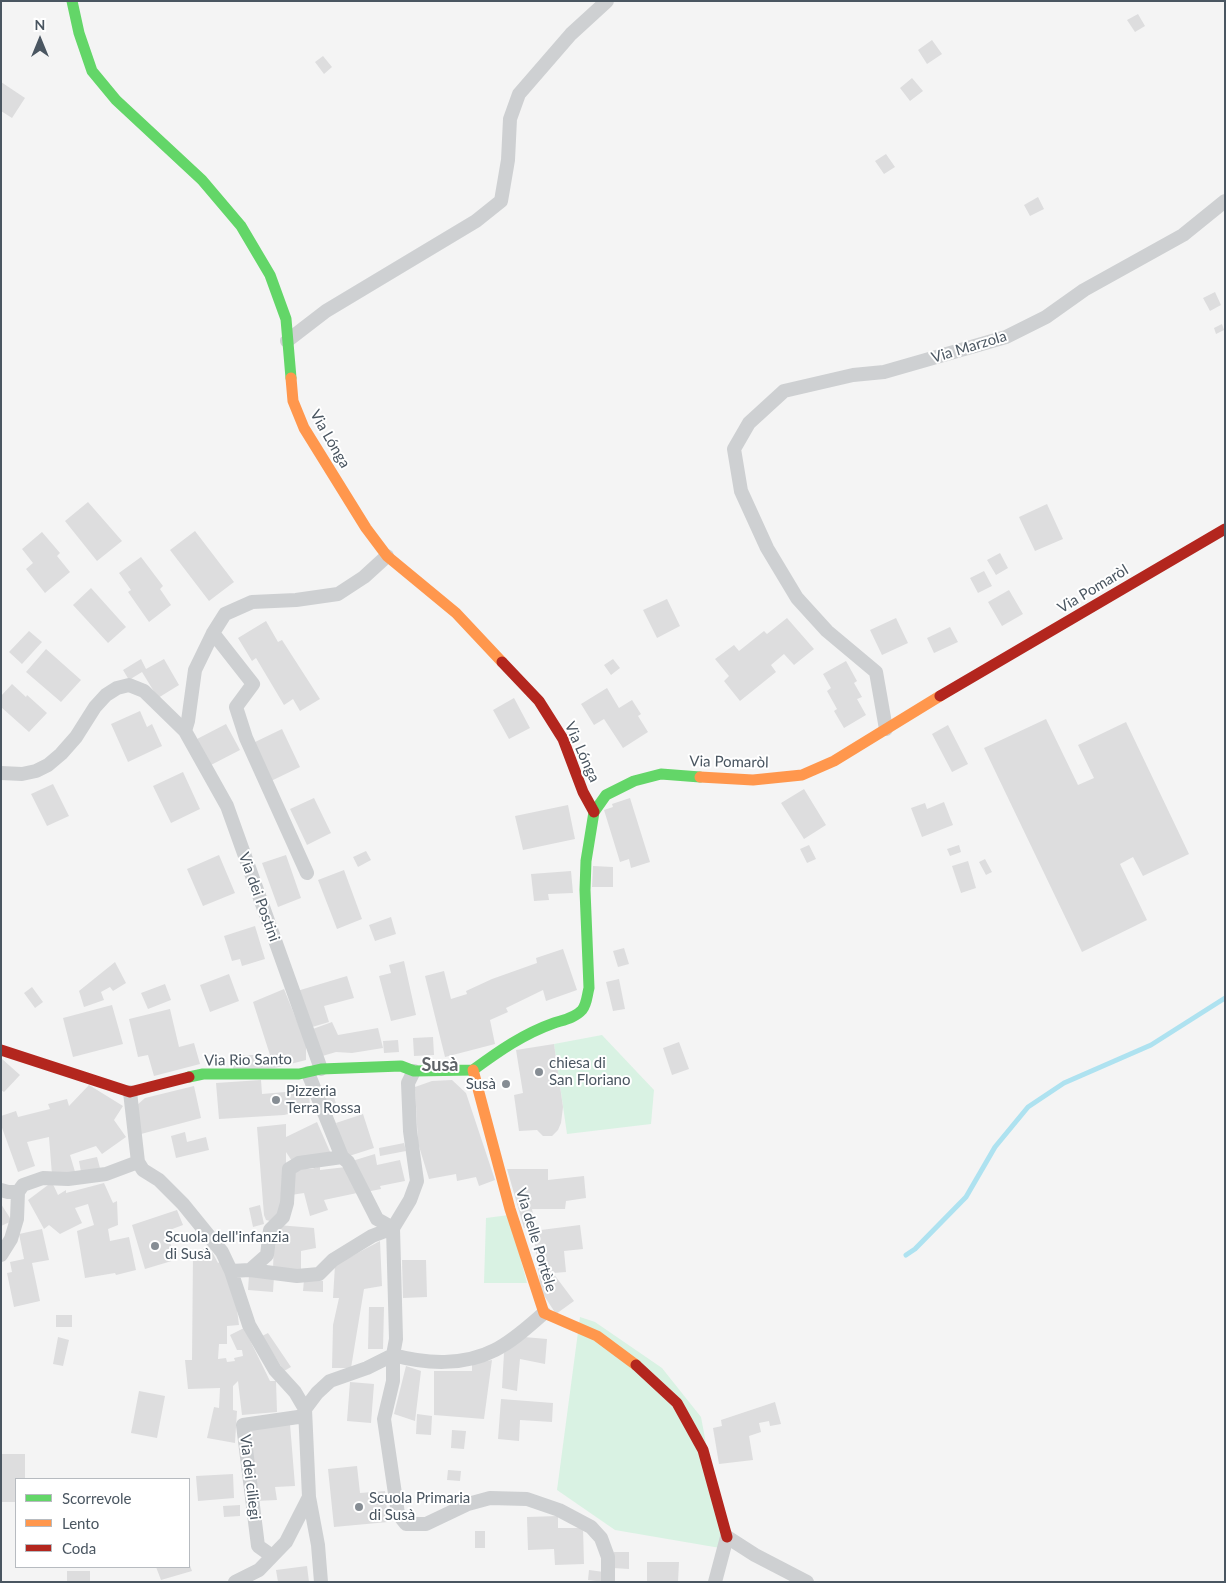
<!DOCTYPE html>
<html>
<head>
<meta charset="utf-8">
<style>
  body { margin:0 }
  #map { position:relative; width:1226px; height:1583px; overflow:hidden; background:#f4f4f4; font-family:Lato,sans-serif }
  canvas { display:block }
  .frame { position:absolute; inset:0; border:2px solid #4a5661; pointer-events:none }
  .legend { position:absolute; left:15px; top:1478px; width:175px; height:90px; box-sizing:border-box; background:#fff; border:1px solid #b7bbc0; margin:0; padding:6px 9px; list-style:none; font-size:15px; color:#4a5661 }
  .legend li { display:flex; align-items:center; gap:10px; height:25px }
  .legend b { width:25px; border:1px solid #b7bbc0 }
  .north { position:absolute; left:15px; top:15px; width:50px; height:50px; -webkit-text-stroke:4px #fff; paint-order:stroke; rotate:0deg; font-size:14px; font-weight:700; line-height:20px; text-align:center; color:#4a5661 }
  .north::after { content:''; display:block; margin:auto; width:18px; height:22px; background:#4a5661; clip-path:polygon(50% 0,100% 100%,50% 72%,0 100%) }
</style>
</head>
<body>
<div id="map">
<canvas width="1226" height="1583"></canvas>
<div class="frame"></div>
<ul class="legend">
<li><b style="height:6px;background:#63d668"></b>Scorrevole</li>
<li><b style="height:6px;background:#ff974d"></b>Lento</li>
<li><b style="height:6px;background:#b3261e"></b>Coda</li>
</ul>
<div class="north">N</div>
</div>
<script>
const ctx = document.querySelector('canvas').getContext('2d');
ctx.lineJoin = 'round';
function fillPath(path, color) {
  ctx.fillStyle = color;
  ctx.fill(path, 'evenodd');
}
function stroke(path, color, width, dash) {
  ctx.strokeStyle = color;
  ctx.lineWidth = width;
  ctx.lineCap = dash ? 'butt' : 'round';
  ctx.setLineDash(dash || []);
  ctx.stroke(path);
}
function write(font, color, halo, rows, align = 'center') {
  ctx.font = font + ' Lato,sans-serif';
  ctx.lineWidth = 4;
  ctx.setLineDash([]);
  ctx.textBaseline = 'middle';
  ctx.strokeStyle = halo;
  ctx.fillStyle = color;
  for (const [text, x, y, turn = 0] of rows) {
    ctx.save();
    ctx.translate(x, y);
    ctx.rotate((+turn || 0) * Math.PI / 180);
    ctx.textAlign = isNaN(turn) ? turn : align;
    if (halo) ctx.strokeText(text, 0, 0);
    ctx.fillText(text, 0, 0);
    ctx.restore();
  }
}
fillPath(new Path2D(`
  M602 1035 654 1090 651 1124 567 1134 554 1044Z
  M509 1215 527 1283H484L486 1218Z
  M580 1317 595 1322 662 1368 701 1417 726 1549 615 1530 557 1490Z`), '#d9f2e3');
stroke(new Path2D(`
  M906 1255 915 1249 966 1197 995 1147 1028 1107 1064 1083 1151 1045 1225 998`), '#aee2f0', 5);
fillPath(new Path2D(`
  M1138 14 1145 26 1135 32 1127 20Z
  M932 40 942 54 927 64 918 50Z
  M323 56 332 67 324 74 315 62Z
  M912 78 923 91 910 101 900 88Z
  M1 82 25 98 12 118 1 111Z
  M886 154 895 167 884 174 875 161Z
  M1038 197 1044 209 1030 216 1024 205Z
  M1215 292 1221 305 1210 311 1203 298Z
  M1222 324 1224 330 1216 334 1214 328Z
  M88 502 122 541 97 561 65 521Z
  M1047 504 1063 539 1035 551 1019 517Z
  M195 531 234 582 209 601 170 550Z
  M42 532 60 553 57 556 70 572 45 593 26 569 33 563 22 549Z
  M1000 553 1008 568 996 575 987 560Z
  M141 557 163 586 160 589 171 605 149 622 128 592 131 590 119 573Z
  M984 571 992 586 978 593 970 578Z
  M91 588 126 627 108 643 73 605Z
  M1009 590 1023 614 1002 626 988 602Z
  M667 599 680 626 657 638 643 610Z
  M787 618 814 649 794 665 784 654 771 665 776 672 740 701 724 681 729 676 715 659 734 645 739 651 764 631 767 634Z
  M896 618 908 643 882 655 870 630Z
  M266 621 278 642 282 640 320 699 300 711 293 699 284 705 256 658 252 661 238 638Z
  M950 627 958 642 934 653 927 638Z
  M29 631 42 642 22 664 9 652Z
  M46 649 81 680 61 702 26 672Z
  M141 659 146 669 164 659 179 685 158 698 142 672 129 680 123 670Z
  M613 659 620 668 611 675 604 665Z
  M846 661 857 681 854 683 862 697 857 699 866 715 844 728 834 711 837 709 827 691 831 688 823 674Z
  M12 684 26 697 27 695 47 713 29 732 1 707V696Z
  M607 688 619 708 632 700 641 714 638 716 648 732 623 748 604 719 594 725 581 704Z
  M514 698 530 728 509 739 493 710Z
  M140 711 147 727 152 724 162 746 128 762 111 724Z
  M1046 719 1078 785 1094 778 1078 745 1126 722 1189 854 1143 876 1133 857 1120 864 1147 920 1082 952 984 748Z
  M226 724 240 750 211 765 197 739Z
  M948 725 968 764 952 772 932 734Z
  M282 729 300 767 271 781 253 743Z
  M183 772 200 809 171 823 153 786Z
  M53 784 69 816 47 826 31 794Z
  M804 789 826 825 804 839 781 803Z
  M314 798 331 833 307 845 290 809Z
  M630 798 650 862 631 868 629 859 620 862 604 810 613 807 612 804Z
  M944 802 953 825 922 837 911 808 925 803 927 809Z
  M568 805 575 839 523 850 515 816Z
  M809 845 816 859 807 863 800 849Z
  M959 845 961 852 950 856 947 849Z
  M366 851 371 860 358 867 353 857Z
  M219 855 235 893 203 906 187 869Z
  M286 855 301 898 278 907 262 863Z
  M985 859 992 872 986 875 979 862Z
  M968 861 976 888 961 893 952 866Z
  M593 866 613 867V887H592Z
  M344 870 362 919 337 929 318 880Z
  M571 871 573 893 548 894 549 900 534 901 531 874Z
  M391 917 396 934 375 941 369 925Z
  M255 926 265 959 242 966 240 959 232 961 224 936Z
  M624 948 629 964 618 967 613 951Z
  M563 949 577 990 546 1001 543 990 506 1008 508 1012 490 1020 495 1044 445 1057 425 976 444 971 451 999 467 994 466 991 492 979 537 963 536 958Z
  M404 961 416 1015 391 1021 379 976 391 973 389 965Z
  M115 962 126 983 113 991 110 987 101 992 104 1000 84 1007 79 991Z
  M229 974 239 1001 210 1012 200 985Z
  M347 976 354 998 324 1006 329 1022 309 1028 297 991Z
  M619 979 625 1009 613 1011 606 982Z
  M165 984 171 1000 148 1009 141 993Z
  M32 987 43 1002 35 1008 24 993Z
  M284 989 306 1044V1060L275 1068 233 1070 232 1055H270L253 1002Z
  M112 1005 123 1044 73 1057 63 1018Z
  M170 1009 179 1047 194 1043 200 1064 154 1076 148 1055 138 1057 129 1019Z
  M332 1022 338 1035 378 1028 383 1048 352 1053 336 1052 319 1057 310 1030Z
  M433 1037 434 1055 414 1056 413 1038Z
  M398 1040 399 1052 384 1053 383 1041Z
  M679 1042 689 1069 672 1075 663 1048Z
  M554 1044 563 1107 561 1123 558 1130 552 1136H543L537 1130 519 1131 514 1095 523 1093 516 1050Z
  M1 1058 20 1075 4 1092 1 1090Z
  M261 1080 262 1094 309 1090 310 1109 284 1115 219 1119 216 1083Z
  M452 1080 466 1093 495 1180 479 1186 476 1177 457 1181 456 1174 429 1179 418 1143 415 1087 432 1081Z
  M89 1085 123 1106 114 1120 126 1137 102 1154 96 1146 70 1155 76 1175H52L49 1137 27 1142 35 1166 18 1172 1 1125V1116L16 1111 18 1117 50 1109 48 1104 67 1099 69 1106Z
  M330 1085 339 1113 328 1117 319 1088Z
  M194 1086 201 1118 141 1134 137 1105 145 1098Z
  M363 1114 374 1148 346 1157 336 1123Z
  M317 1122 331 1154 314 1159 306 1155 292 1161 286 1152V1199L274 1222 266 1220 264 1215 257 1127 286 1124V1137Z
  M185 1132 187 1142 206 1137 209 1150 176 1158 171 1136Z
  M404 1143 406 1151 380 1156 379 1148Z
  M375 1154 377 1165 400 1160 405 1181 380 1186 381 1189 366 1192 352 1161Z
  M97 1157 100 1168 81 1172 79 1161Z
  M320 1166V1170L346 1167 357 1193 324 1200 328 1210 310 1216 304 1193 291 1195V1173L300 1169H312Z
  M507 1169H548V1180L584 1176 586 1198 566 1201 565 1209H532L535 1225 524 1228Z
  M52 1182 58 1195 66 1190V1193L104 1183 113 1203 117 1201 118 1225 108 1229 110 1241 129 1237 136 1270 116 1275 115 1273 85 1278 77 1231 94 1225 88 1204 75 1208 82 1223 60 1234 49 1225 44 1229 28 1200Z
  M1 1204 12 1221 1 1226Z
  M260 1205 264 1224 253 1227 249 1208Z
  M177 1210 183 1225 167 1231 175 1260 145 1269 132 1225Z
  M278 1225 314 1228 316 1248 301 1251V1271L273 1269 274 1241Z
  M580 1225 583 1249 564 1251 566 1272 553 1273 574 1301 556 1314 541 1291 533 1231Z
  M42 1229 49 1260 32 1263 40 1301 14 1307 7 1273 12 1272 10 1262 24 1259 19 1234Z
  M380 1241 382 1286 364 1289 351 1368H332L333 1325 339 1298H333L335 1265Z
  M209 1246 218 1263 223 1260 234 1286 239 1325 227 1326V1344H219L218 1359 226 1358 227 1362 235 1361 234 1358 243 1356 242 1350H237L230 1335 244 1328 270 1381H276L277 1412 242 1415 238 1381 233 1386V1410L237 1411 235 1443 207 1438 214 1407 219 1408 220 1388 188 1389 185 1360H192L193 1255Z
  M402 1260H426L427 1297 403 1298Z
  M249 1275 274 1277 273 1292 248 1290Z
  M304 1280 323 1281V1292L303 1291Z
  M369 1307H384L383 1349H368Z
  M56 1315H72V1327H56Z
  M268 1333 291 1367 284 1371 262 1336Z
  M58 1337 69 1340 63 1366 53 1364Z
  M524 1337 547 1339 545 1364 520 1359 517 1391 502 1388 504 1353Z
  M492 1360 484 1419 434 1415V1371H472V1364Z
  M406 1366 421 1371 415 1421 394 1414Z
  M350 1382 374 1384 371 1423 347 1421Z
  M139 1391 165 1396 157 1438 131 1433Z
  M501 1399 553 1403 552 1422 520 1420 519 1441 498 1439Z
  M775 1402 781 1424 770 1426 769 1421 759 1423 761 1432 749 1436 753 1460 719 1464 713 1428 722 1426 721 1420Z
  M417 1414 432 1416 431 1435 416 1434Z
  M290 1424 295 1486 275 1487 277 1500 256 1501 250 1428Z
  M452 1430 466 1431 464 1449 451 1448Z
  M1 1454H25V1479H16V1502H1Z
  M357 1466 360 1493 385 1491 388 1522 334 1527 328 1469Z
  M448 1470 461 1471 460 1481 447 1480Z
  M233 1474 234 1498 198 1501 196 1476Z
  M240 1505V1516L224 1517 223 1506Z
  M558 1516V1528H583L584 1564 555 1565 554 1549 528 1550 527 1517Z
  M475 1531H485V1548H475Z
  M614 1552H629V1569L613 1568Z
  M647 1562H679L678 1582H647Z
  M189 1563 192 1571 161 1580 156 1567H189Z
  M307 1566 309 1582H278L276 1570Z
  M589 1570 604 1572V1582L588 1580Z
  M67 1571H90V1582H67Z`), '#ddddde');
stroke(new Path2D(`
  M287 341 326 311 476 221 501 201 508 160 510 119 519 94 571 34 607 1
  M213 633 253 684 236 707 246 738 307 873
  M886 729 876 672 827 631 797 598 767 548 741 491 734 449 749 423 784 391 853 375 884 372 1006 337 1046 317 1084 290 1183 235 1225 201
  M185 731 188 721 195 670 213 633 225 614 252 602 296 600 338 594 364 577 387 556
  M1 773 22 774 36 771 48 765 61 754 76 737 95 707 106 695 117 688 129 685 144 691 185 731 227 806 321 1069
  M414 1071 408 1083 410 1131 417 1181 410 1200 393 1228 396 1339 393 1355V1381L384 1419 398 1514 406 1524H426L468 1504 490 1498 527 1499 559 1510 591 1527 601 1538 608 1557V1582
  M308 1073 342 1157 348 1162 377 1219 393 1228
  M138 1162 143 1170 159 1180 183 1204 222 1252 231 1271 249 1325 275 1370 295 1392 305 1409 309 1497 318 1545 321 1582
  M1 1190 8 1192H18
  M1 1255 11 1239 17 1219 18 1192 23 1185 43 1178 68 1179 106 1174 138 1162 130 1092
  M250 1270 267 1255 270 1230 283 1217 287 1203 289 1169 299 1163 342 1157
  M231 1271 250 1270 297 1276 319 1274 333 1260 372 1236 393 1228
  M393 1355C426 1364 464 1366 495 1350 513 1341 529 1326 544 1313
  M305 1409 317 1393 330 1381 367 1368 393 1355
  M272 1556 258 1546 243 1425 305 1416
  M235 1582 259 1570 286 1542 309 1497
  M715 1582 727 1537 755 1555 807 1582`), '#ced0d2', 14);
stroke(new Path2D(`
  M72 1 79 33 92 71 116 100 202 180 241 226 270 275 286 319 291 378
  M473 1070C499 1051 523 1034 554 1023 563 1020 575 1018 582 1010 587 1004 587 995 589 988L585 890 586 861 594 812 606 795 634 781 661 774 700 777
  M189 1077 203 1074H299L321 1069 401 1066 414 1071 473 1070`), '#63d668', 11);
stroke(new Path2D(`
  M291 378 293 401 304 428 366 528 387 556 456 613 502 662
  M700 777 753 780 802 775 834 761 940 696
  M473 1070 510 1209 544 1313 597 1336 636 1365`), '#ff974d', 11);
stroke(new Path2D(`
  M502 662 539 701 563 739 583 792 594 812
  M940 696 1225 529
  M1 1050 130 1092 189 1077
  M636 1365 677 1403 703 1450 727 1537`), '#b3261e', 11);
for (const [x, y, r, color] of [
  [539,1072,5,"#868d94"],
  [506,1084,5,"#868d94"],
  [276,1100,5,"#868d94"],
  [155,1246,5,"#868d94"],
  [359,1507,5,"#868d94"]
]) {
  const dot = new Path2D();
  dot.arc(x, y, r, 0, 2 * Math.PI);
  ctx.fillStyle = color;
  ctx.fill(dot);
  stroke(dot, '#fff', 2);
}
write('15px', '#4a5661', '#fff', [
  ["Via Marzola",969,347,-17],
  ["Via Lónga",330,439,60],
  ["Via Pomaròl",1093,589,-31],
  ["Via Lónga",582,752,66],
  ["Via Pomaròl",729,762,1],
  ["Via dei Postini",259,897,70],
  ["Via Rio Santo",248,1060,-1],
  ["Via delle Portèle",536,1240,73],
  ["Via dei ciliegi",250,1477,83]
]);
write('15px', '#4a5661', '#fff', [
  ["chiesa di",549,1063],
  ["San Floriano",549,1080],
  ["Susà",496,1084,"right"],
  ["Pizzeria",286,1091],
  ["Terra Rossa",286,1108],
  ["Scuola dell'infanzia",165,1237],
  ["di Susà",165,1254],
  ["Scuola Primaria",369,1498],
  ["di Susà",369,1515]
], 'left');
write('bold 18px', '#5f6368', '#fff', [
  ["Susà",440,1065]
]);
</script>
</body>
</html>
